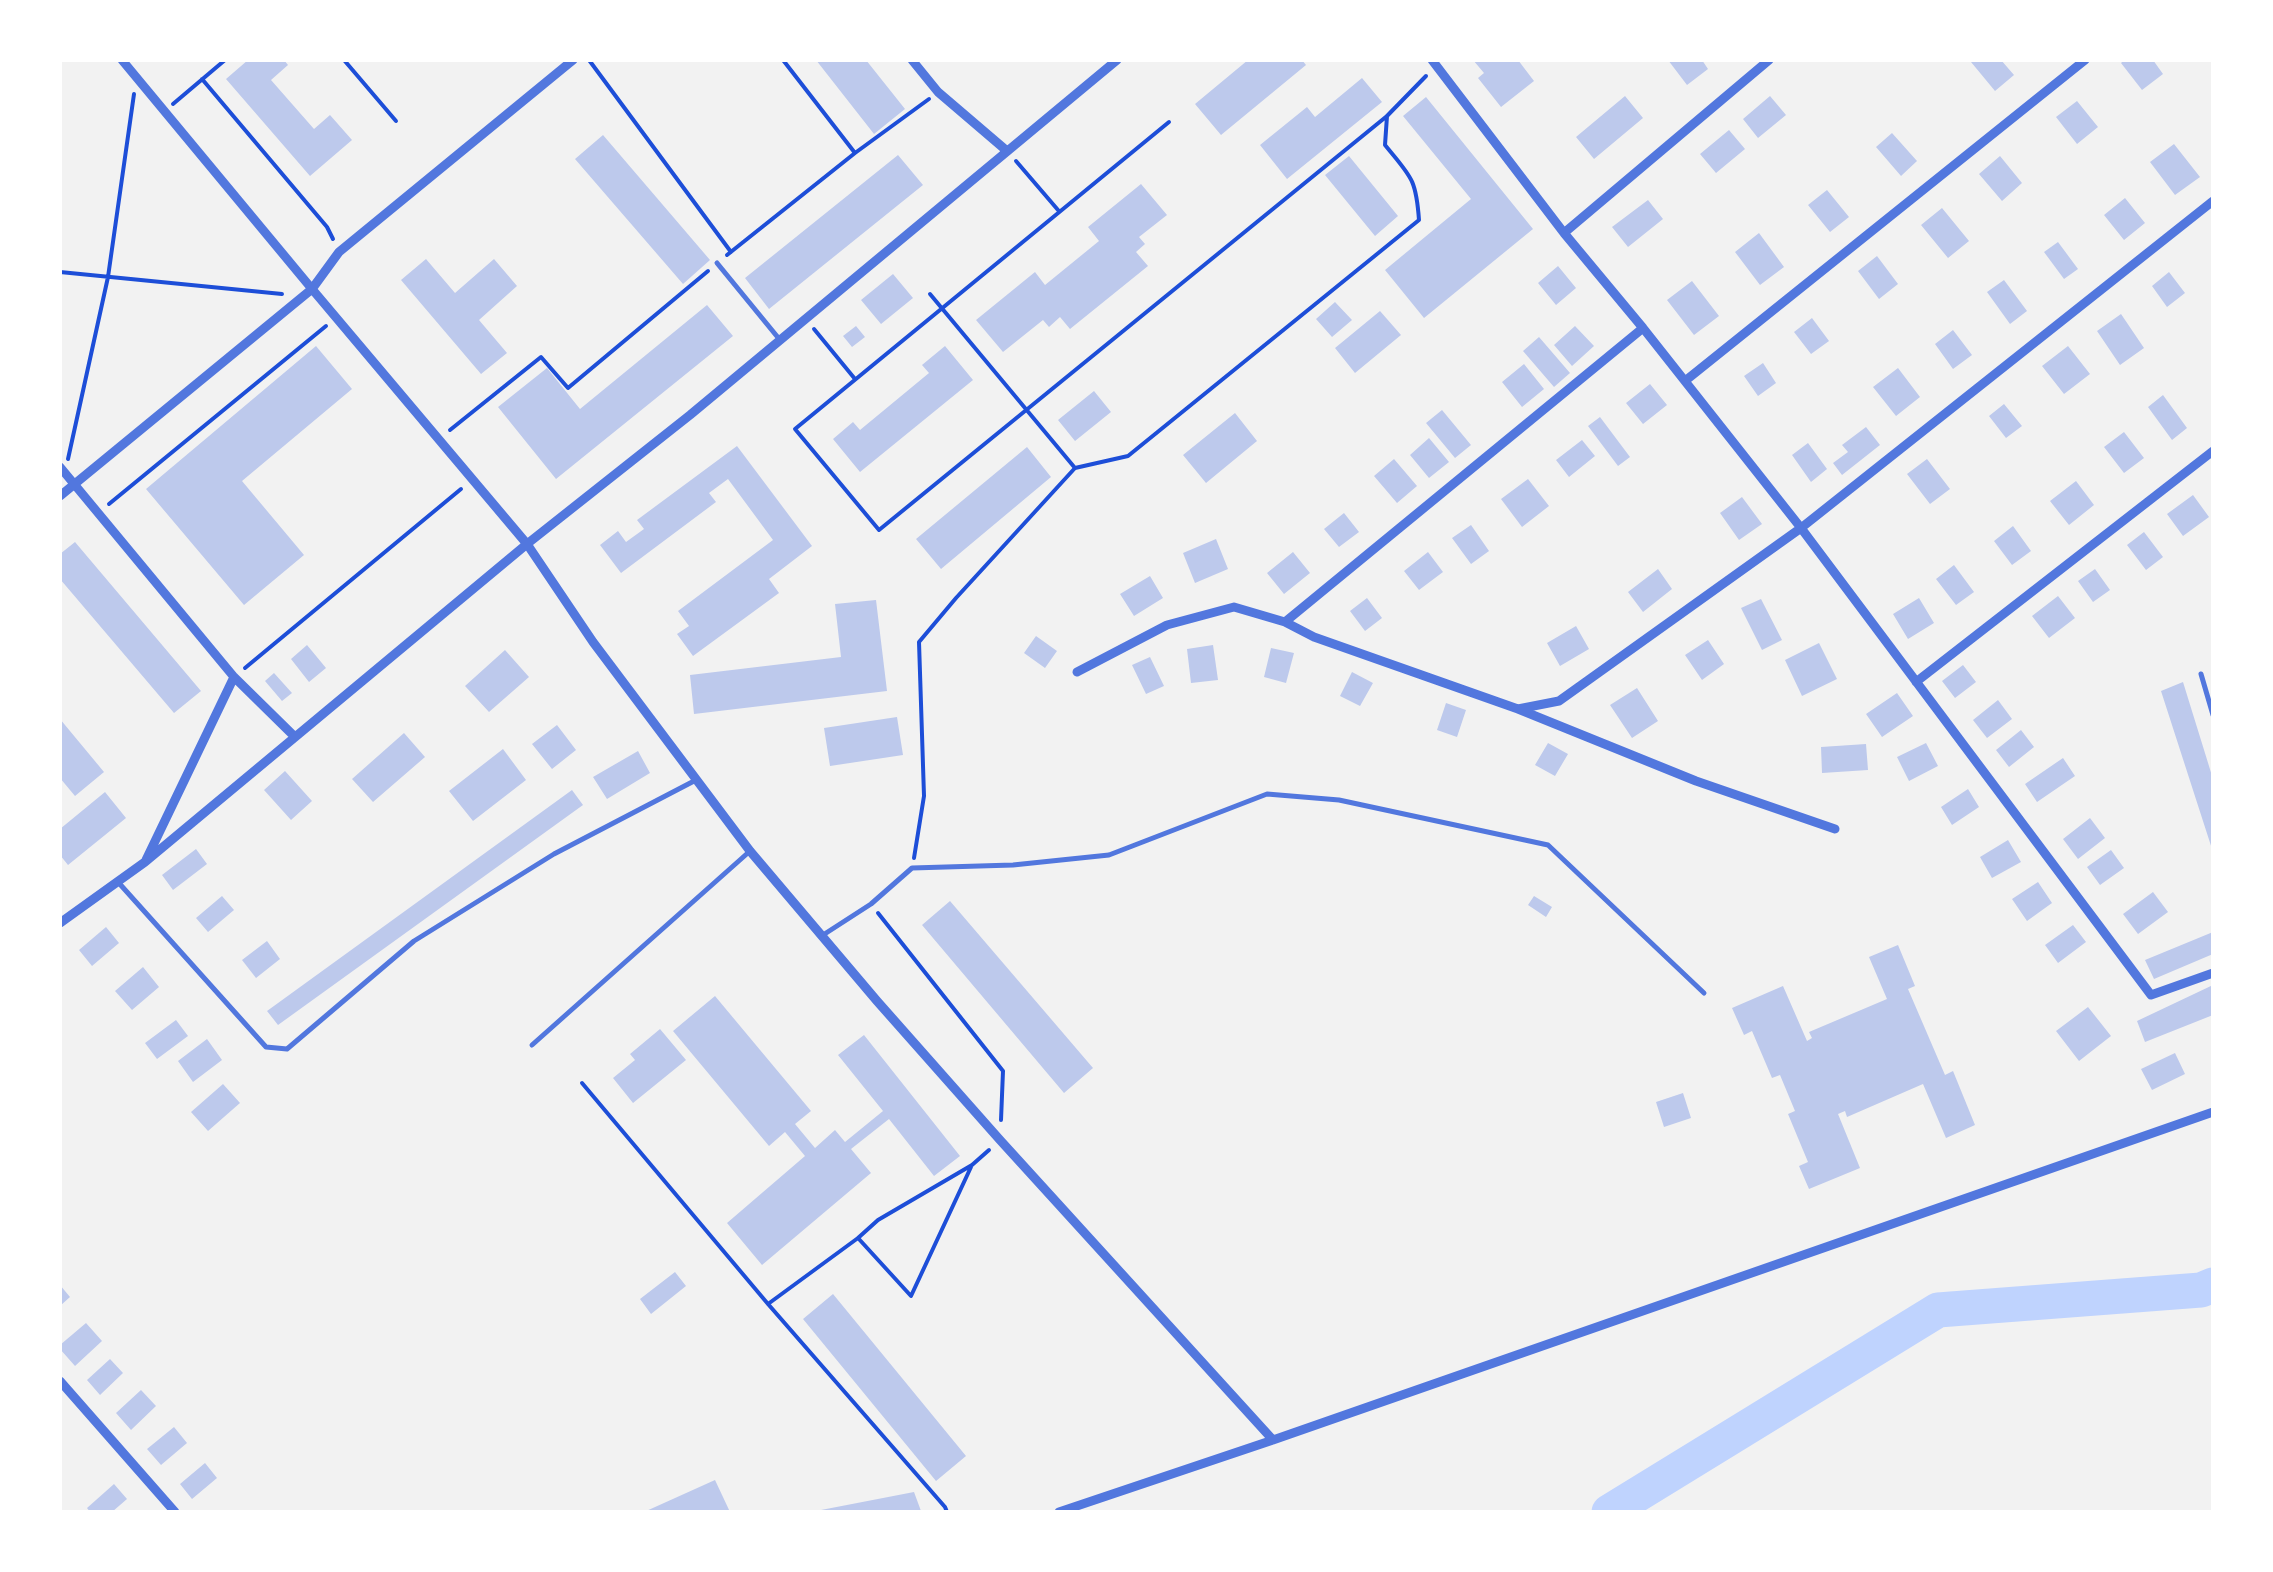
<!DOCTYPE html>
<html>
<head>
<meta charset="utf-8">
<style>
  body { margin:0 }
  #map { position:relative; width:2273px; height:1572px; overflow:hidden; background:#f2f2f2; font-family:"DejaVu Sans",sans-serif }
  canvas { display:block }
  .frame { position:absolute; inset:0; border:62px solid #fff; pointer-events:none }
</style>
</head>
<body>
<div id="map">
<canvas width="2273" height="1572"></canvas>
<div class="frame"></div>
</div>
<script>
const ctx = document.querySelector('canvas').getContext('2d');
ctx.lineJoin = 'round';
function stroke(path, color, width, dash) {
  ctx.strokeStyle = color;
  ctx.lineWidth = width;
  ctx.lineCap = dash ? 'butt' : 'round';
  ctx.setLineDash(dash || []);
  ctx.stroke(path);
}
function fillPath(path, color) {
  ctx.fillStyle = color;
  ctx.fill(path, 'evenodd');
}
stroke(new Path2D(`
  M1609 1512 1938 1310 2201 1290 2213 1285`), '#bfd3fe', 35);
fillPath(new Path2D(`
  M248 60H284L288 65 271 80 314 129 330 115 352 140 310 176 226 79Z
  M816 60H866L905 109 874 134Z
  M1248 60H1302L1306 65 1221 135 1195 104Z
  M1473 60H1518L1534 81 1501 107 1478 78 1484 73Z
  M1668 60H1702L1708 69 1687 85Z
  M1973 60H2001L2014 75 1995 91 1971 62Z
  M2124 60H2153L2163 74 2142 90 2121 63Z
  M1362 78 1382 102 1287 179 1260 145 1307 107 1315 117Z
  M1625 96 1643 118 1594 159 1576 137Z
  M1770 96 1786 115 1758 138 1743 119Z
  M1426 97 1533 229 1424 318 1385 270 1471 199 1403 116Z
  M2077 101 2098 127 2077 144 2056 117Z
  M1729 130 1745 149 1716 173 1700 154Z
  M1892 133 1917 161 1901 176 1876 147Z
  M603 135 710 260 683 284 575 159Z
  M2174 144 2200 177 2175 195 2150 162Z
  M898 155 923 185 769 309 745 278Z
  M1349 156 1398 216 1375 236 1325 175Z
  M2000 156 2022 183 2002 201 1979 174Z
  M1141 184 1167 215 1139 237 1145 244 1136 252 1148 266 1070 329 1060 317 1049 327 1043 320 1003 352 976 320 1035 272 1045 285 1099 241 1088 227Z
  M1827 190 1849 217 1830 232 1808 205Z
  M2125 198 2145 223 2124 240 2104 215Z
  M1648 200 1663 219 1628 247 1612 227Z
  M1942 208 1969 241 1948 258 1921 225Z
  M1759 233 1784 267 1760 285 1735 252Z
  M2058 242 2078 269 2064 279 2044 252Z
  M1877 256 1898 284 1879 299 1858 271Z
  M426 259 455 293 494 259 517 286 479 320 507 353 481 374 401 280Z
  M1558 266 1576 288 1556 305 1538 283Z
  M2169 272 2185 293 2167 307 2152 286Z
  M893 274 913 298 881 324 861 300Z
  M2004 280 2027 311 2010 324 1987 292Z
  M1692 281 1719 316 1694 335 1667 300Z
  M1335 302 1352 320 1332 337 1316 319Z
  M707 305 733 336 556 479 498 407 547 368 580 409Z
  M1380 311 1401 335 1355 373 1335 348Z
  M2121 314 2144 348 2120 365 2097 331Z
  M1812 318 1829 341 1811 354 1794 332Z
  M856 326 865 337 852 347 843 336Z
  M1575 326 1594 346 1572 366 1554 345Z
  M1953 330 1972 355 1953 369 1935 344Z
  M1539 337 1570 373 1554 387 1523 351Z
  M316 346 352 389 242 481 304 555 244 605 146 489Z
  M945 346 973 380 860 472 833 439 853 422 860 430 929 373 922 365Z
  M2068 346 2090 374 2064 394 2042 366Z
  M1763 363 1776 383 1758 396 1744 376Z
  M1524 364 1544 389 1522 407 1502 382Z
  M1898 368 1920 397 1896 416 1873 387Z
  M1650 384 1667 405 1643 424 1626 403Z
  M1094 391 1111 412 1075 441 1058 420Z
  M2163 395 2187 428 2172 440 2148 407Z
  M2004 404 2022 426 2006 438 1989 416Z
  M1442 410 1471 445 1455 458 1426 423Z
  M1235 413 1257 441 1206 483 1183 455Z
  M1600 417 1630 457 1618 466 1588 426Z
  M1866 427 1880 445 1842 475 1833 463 1848 452 1842 445Z
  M2124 432 2144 458 2124 473 2104 447Z
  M1429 438 1449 462 1429 478 1410 455Z
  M1582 440 1595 456 1569 477 1556 460Z
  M1808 443 1827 469 1811 482 1792 455Z
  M737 446 812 546 769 579 779 593 693 656 677 634 689 626 678 611 773 540 728 479 709 493 716 502 621 573 600 545 618 531 626 542 644 529 637 520Z
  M1027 447 1051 477 941 569 916 539Z
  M1394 459 1417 486 1397 503 1374 476Z
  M1927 459 1950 489 1930 504 1907 474Z
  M1528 479 1549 506 1522 527 1501 499Z
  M2076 481 2094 505 2069 525 2050 501Z
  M2193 495 2209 517 2183 536 2167 514Z
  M1742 497 1762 524 1739 540 1720 513Z
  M1344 513 1359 532 1339 547 1324 529Z
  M1471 525 1489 551 1471 564 1452 538Z
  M2013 526 2031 551 2012 565 1994 541Z
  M2144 532 2163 557 2146 570 2127 545Z
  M1216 539 1228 569 1195 583 1183 553Z
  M75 542 201 691 174 713 60 579V554Z
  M1293 552 1310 573 1284 594 1267 573Z
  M1428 552 1443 572 1419 590 1404 571Z
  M1954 565 1974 592 1956 605 1936 579Z
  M1658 569 1672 589 1643 612 1628 592Z
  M2095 569 2110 590 2093 602 2078 581Z
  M1150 576 1163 598 1134 616 1120 594Z
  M2058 596 2075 618 2049 638 2032 616Z
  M1367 598 1382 618 1365 631 1350 611Z
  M1919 598 1934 623 1908 639 1893 614Z
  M1761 599 1782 640 1762 650 1741 608Z
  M876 600 887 691 694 714 690 675 841 657 835 604Z
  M1576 626 1589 649 1560 666 1547 643Z
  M1036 636 1057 651 1045 668 1024 653Z
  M1708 640 1724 664 1702 680 1685 655Z
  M1819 643 1837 679 1802 696 1785 660Z
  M307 645 326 668 309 682 291 659Z
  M1213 645 1218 680 1191 683 1187 649Z
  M1271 648 1294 653 1286 683 1264 677Z
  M505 650 529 677 489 712 465 686Z
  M1150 657 1164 686 1146 694 1132 665Z
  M1963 665 1976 682 1955 698 1942 681Z
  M1352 672 1373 683 1360 706 1340 696Z
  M274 673 292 693 282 701 265 681Z
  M2183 682 2213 779V852L2161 691Z
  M1637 688 1658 721 1632 738 1610 705Z
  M1897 693 1913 716 1882 737 1866 714Z
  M1998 700 2012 719 1987 738 1973 720Z
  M1446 703 1466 710 1457 737 1437 730Z
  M897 717 903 755 830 766 824 728Z
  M60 719 104 772 75 796 60 778Z
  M557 725 576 750 552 769 532 744Z
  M2021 730 2034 747 2009 767 1996 750Z
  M404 733 425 757 373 802 352 779Z
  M1548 743 1568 754 1555 776 1535 765Z
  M1926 743 1938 766 1909 781 1897 757Z
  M1866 744 1868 770 1822 773 1821 747Z
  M503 749 526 780 473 821 449 791Z
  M638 751 650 773 607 799 593 777Z
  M2063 758 2075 776 2037 802 2025 784Z
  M285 771 312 801 291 820 264 790Z
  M1968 789 1979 807 1952 825 1941 807Z
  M572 790 583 805 278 1025 267 1011Z
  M105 792 126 818 68 865 60 855V829Z
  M2090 818 2105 838 2078 859 2063 839Z
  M2008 840 2021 862 1992 878 1980 857Z
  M196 849 207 864 173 890 162 875Z
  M2111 850 2124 868 2100 885 2087 867Z
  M2038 882 2052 903 2027 921 2012 899Z
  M2153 892 2168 912 2138 934 2123 914Z
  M222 896 234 910 208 932 196 918Z
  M1534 896 1552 907 1546 917 1528 905Z
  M950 901 1093 1068 1064 1093 922 925Z
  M2073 925 2086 942 2058 963 2045 945Z
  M106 927 119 943 92 966 79 950Z
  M2213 932V954L2154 979 2145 960Z
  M267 941 280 959 256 978 242 960Z
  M1898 945 1915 986 1908 989 1945 1075 1953 1071 1975 1125 1946 1138 1923 1084 1847 1117 1845 1111 1838 1114 1860 1168 1809 1189 1799 1166 1808 1162 1788 1114 1795 1111 1780 1075 1772 1078 1752 1031 1744 1035 1732 1008 1783 986 1807 1041 1812 1038 1809 1032 1887 999 1869 957Z
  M143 967 159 987 132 1010 115 991Z
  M2213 985V1015L2145 1042 2137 1021Z
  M715 996 811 1111 795 1124 815 1148 835 1130 845 1142 883 1111 838 1055 864 1035 960 1156 934 1176 889 1119 851 1149 871 1173 762 1265 727 1223 805 1156 785 1132 769 1146 673 1031Z
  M2088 1007 2111 1036 2079 1061 2056 1031Z
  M176 1020 188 1036 157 1059 145 1043Z
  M660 1029 686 1060 633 1103 613 1078 635 1060 630 1054Z
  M207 1039 222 1060 193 1082 178 1061Z
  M2175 1053 2185 1074 2152 1090 2141 1069Z
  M223 1084 240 1103 208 1131 191 1112Z
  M1683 1093 1691 1118 1664 1127 1656 1102Z
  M675 1272 686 1286 651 1314 640 1299Z
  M60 1285 70 1297 60 1306Z
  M833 1294 966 1456 936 1481 803 1319Z
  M86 1323 102 1341 75 1366 60 1349V1345Z
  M110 1359 123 1373 100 1395 87 1380Z
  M141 1390 156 1406 131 1430 116 1413Z
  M174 1427 187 1443 161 1465 147 1449Z
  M205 1463 217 1478 192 1499 180 1484Z
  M715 1480 730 1512H644Z
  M114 1484 127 1499 112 1512H90L87 1508Z
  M914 1492 921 1511 919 1512H821V1510Z`), '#bdc9ec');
stroke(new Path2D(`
  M344 60 396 121
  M589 60 731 252
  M783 60 855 153
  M202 79 327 227 333 239
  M173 104 225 60
  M1169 122 795 429 879 530 1387 116
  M1016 161 1058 210
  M727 255 855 153 929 99
  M60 272 282 294
  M930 294 1075 468
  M814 329 855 379
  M450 430 541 357 568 388 708 271
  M68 459 108 277 134 94
  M109 504 326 326
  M245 668 461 489
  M914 858 924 796 919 642 956 598 1075 468 1128 456 1419 220C1416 178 1411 177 1385 145L1387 116 1426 76
  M878 913 1003 1071 1001 1120
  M582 1083 768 1304 945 1507 947 1512
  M858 1238 911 1296 971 1167
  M768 1304 858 1238 878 1220 972 1165 989 1150`), '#1d4ed8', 4);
stroke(new Path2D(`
  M717 263 780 340
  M2201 674 2213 715
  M118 882 266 1047 287 1049 414 941 554 854 696 780
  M823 935 871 904 912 868 1013 865 1109 855 1267 794 1339 800 1548 845 1704 993
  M532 1045 750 851`), '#5277de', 5);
stroke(new Path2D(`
  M122 60 312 289 527 544 593 642 750 851 877 1001 1000 1140 1273 1440
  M912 60 938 92 1007 151
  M1432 60 1564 233 1643 328 1801 528 2151 995 2213 973
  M1564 233 1769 60
  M1685 381 2085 60
  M60 467 234 677 295 737
  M60 496 312 289 339 252 573 60
  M1285 622 1643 328
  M1077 672 1167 625 1234 607 1285 622 1314 637 1518 709 1696 781 1835 829
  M1916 682 2213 451
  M1518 709 1559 701 1801 528 2213 201
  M146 860 234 677
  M60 923 145 862 527 544 690 415 1117 60
  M60 1381 175 1512
  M1059 1512 1273 1440 2213 1112`), '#5277de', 9);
</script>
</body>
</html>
